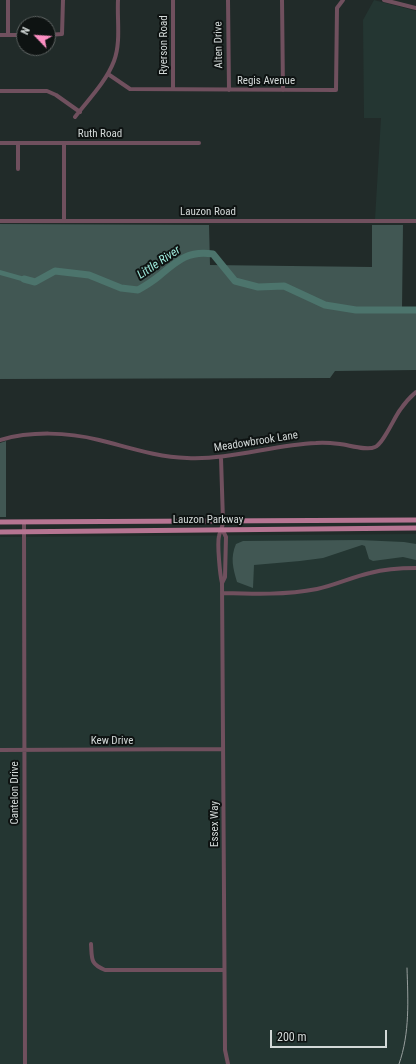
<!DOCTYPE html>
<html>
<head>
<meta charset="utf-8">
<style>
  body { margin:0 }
  #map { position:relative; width:416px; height:1064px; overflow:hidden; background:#212b29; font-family:"Roboto Condensed",sans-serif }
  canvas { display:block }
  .north { position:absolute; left:16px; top:16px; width:40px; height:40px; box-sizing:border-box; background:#0e1312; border:1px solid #5d6261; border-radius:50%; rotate:295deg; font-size:11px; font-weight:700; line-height:16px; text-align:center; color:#d3d9d8 }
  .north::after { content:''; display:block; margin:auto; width:14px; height:18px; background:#fc8fc3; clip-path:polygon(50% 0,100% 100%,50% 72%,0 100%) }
  .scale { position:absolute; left:270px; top:1030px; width:117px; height:18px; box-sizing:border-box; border:2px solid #d3d9d8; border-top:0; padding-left:5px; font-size:12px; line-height:14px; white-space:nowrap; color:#d3d9d8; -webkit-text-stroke:3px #0e1312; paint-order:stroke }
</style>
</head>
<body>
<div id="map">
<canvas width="416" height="1064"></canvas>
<div class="north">N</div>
<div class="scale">200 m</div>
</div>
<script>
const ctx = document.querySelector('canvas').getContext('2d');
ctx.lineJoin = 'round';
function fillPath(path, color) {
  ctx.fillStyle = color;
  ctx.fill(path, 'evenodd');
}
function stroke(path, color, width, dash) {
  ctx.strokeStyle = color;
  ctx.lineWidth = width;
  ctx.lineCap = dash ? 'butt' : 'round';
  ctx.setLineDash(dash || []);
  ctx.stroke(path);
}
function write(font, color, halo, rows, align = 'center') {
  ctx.font = font + ' "Roboto Condensed",sans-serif';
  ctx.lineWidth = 4;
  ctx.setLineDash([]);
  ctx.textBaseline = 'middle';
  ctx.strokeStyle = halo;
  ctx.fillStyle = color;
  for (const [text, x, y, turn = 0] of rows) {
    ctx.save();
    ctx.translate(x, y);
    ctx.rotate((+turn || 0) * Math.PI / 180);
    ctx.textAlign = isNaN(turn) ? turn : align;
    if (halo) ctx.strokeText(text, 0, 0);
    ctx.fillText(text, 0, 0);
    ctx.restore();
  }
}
fillPath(new Path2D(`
  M374 0 416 11V219H375L381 118H364L363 20Z
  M416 534V1064H0V537Z`), '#243632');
fillPath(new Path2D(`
  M0 224 209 225 210 265 372 267V225H403L402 309 416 310V370L335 371 330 378 0 379Z
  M6 441V517H0V443Z
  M359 540 404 542 416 544V560L403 557 373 561 369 559 365 546 362 545 323 558 300 561 254 565 253 588 237 582C233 568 230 558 236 544L243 541Z`), '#415753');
fillPath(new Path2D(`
  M0 270 32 279V284L0 275Z`), '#4c746c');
stroke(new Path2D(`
  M24 279 35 282 55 271 89 275 121 288 138 290C145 286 153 281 159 276 177 261 188 250 213 254L235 281 258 287 284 286 325 305 356 310H416`), '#4c746c', 7);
stroke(new Path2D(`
  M8 0V35
  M173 0V89
  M228 0 229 90
  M282 0 283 90
  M384 0 416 8
  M0 35H24
  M48 35 62 34 63 0
  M108 74 130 89 336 90 337 8 343 0
  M0 91H47L56 95 80 112
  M75 117C88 100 106 82 114 61 121 43 117 20 118 0
  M0 143H199
  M64 143V221
  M18 169V143
  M0 221H416
  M0 440C31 431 67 432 99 440 128 447 156 457 187 458 231 460 272 445 316 443 324 442 332 443 340 444 349 445 367 451 375 447 383 444 394 418 400 410 404 404 410 397 416 392
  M221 458 223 521C223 527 220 531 219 536 217 544 220 575 222 583L225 1050 228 1064
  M24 522 25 1064
  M222 529 226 537 225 577 222 583
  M222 593C254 594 286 595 317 589 336 585 352 577 370 573 385 569 401 568 416 568
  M0 750 223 749
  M91 944C92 959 90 964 105 970H224`), '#70505e', 4);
stroke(new Path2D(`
  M0 522 416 520
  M0 532 416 528`), '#b67592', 5);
stroke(new Path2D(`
  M399 1064C410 1033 408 1000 407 968`), '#989f9e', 1);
write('11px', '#d3d9d8', '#0e1312', [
  ["Ryerson Road",164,45,-90],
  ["Alten Drive",219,45,-91],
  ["Regis Avenue",266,81],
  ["Ruth Road",100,134],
  ["Lauzon Road",208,212],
  ["Meadowbrook Lane",256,442,-9],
  ["Lauzon Parkway",208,520],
  ["Kew Drive",112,741],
  ["Cantelon Drive",15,793,-90],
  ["Essex Way",215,824,-90]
]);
write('italic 12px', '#9ee9db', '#0e1312', [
  ["Little River",159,263,-34]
]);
</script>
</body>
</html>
